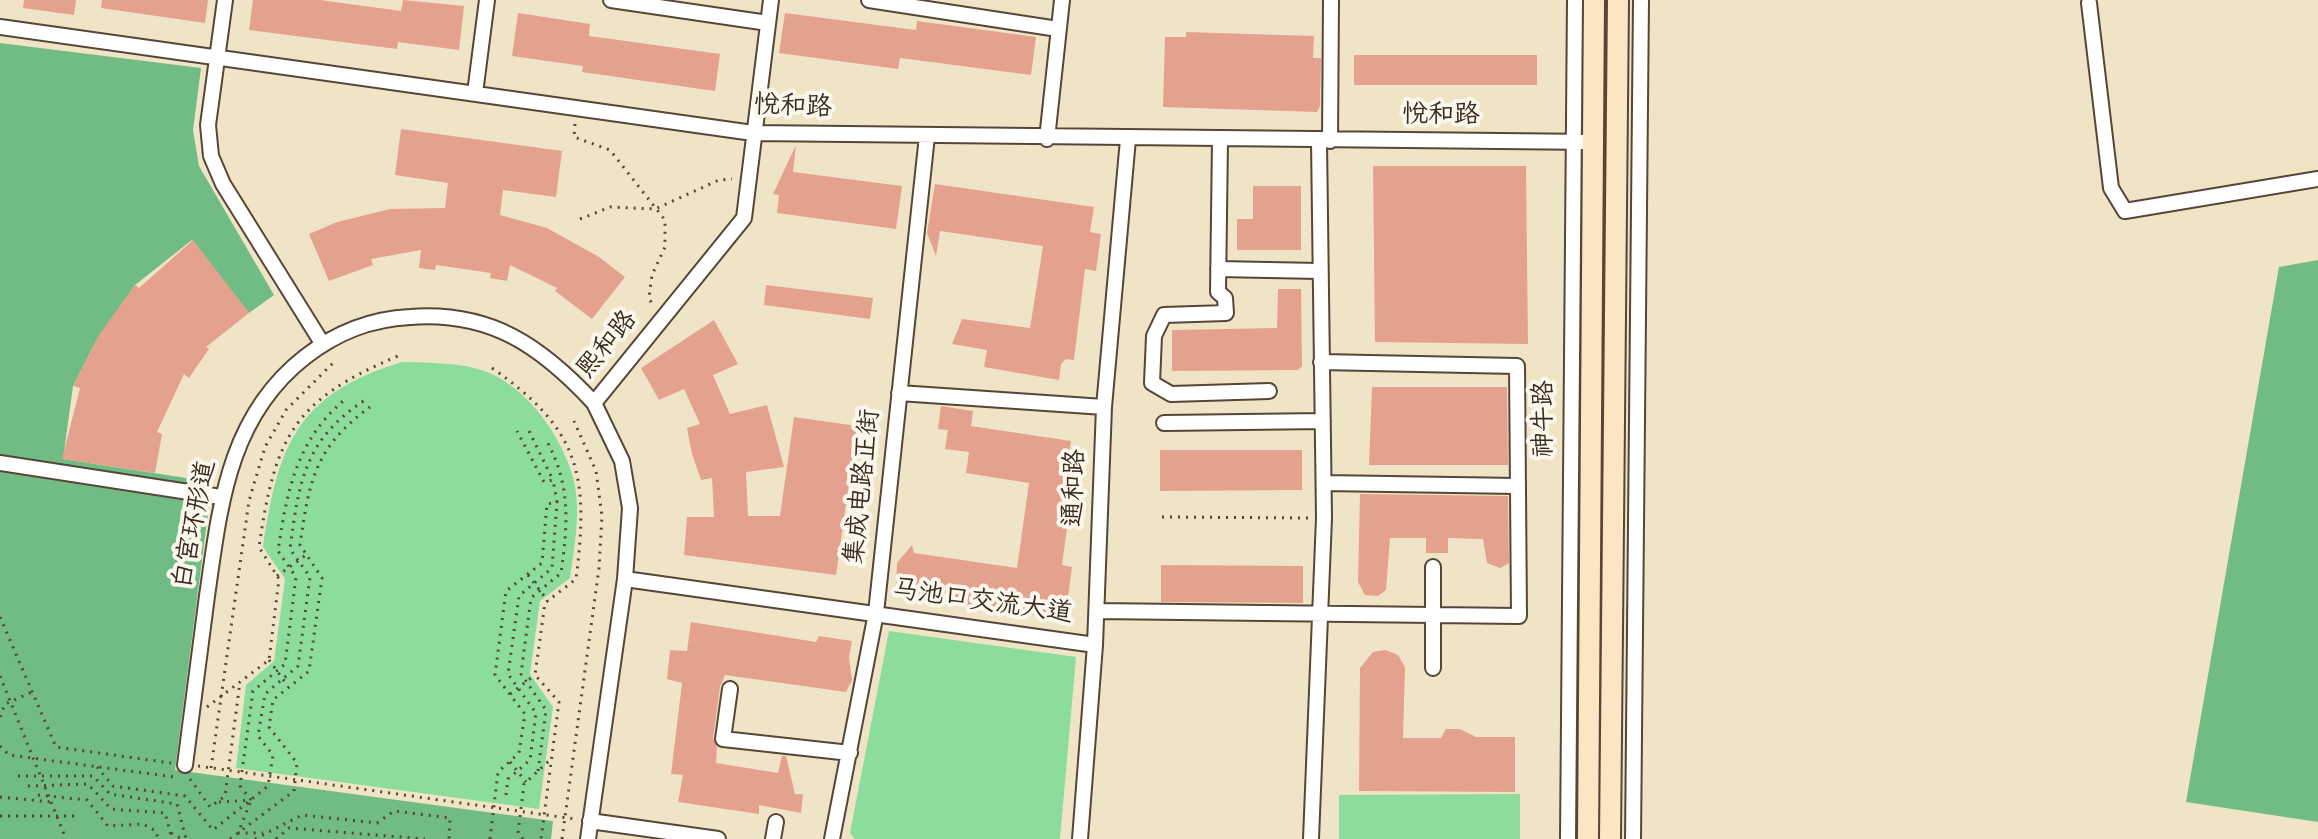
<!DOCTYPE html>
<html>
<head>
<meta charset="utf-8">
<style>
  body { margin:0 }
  canvas { display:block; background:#f0e4c6 }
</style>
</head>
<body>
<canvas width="2318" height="839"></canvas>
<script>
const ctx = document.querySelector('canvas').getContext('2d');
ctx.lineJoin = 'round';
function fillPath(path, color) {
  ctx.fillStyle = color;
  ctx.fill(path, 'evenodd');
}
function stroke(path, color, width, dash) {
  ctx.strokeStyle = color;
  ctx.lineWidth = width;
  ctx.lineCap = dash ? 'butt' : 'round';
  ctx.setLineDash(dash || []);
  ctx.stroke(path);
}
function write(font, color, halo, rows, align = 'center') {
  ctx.font = font + ' Kalam,"LXGW WenKai TC",sans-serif';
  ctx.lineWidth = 8;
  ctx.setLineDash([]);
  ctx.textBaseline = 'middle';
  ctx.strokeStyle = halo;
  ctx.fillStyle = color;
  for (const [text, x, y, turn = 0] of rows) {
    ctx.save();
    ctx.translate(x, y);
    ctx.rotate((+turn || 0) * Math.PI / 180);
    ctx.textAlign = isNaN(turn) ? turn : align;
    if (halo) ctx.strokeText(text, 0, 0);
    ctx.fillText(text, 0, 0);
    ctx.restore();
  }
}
fillPath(new Path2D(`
  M402 362C430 363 461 362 487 372 527 388 560 434 572 474 582 506 575 545 570 578L540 601 530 674 553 707 539 809 236 768 246 685 274 661 285 579 263 547C278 445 297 394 402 362Z
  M889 631 1076 657 1060 839H855L850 833Z
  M1520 794V839H1339V795Z`), '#8cdd9c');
fillPath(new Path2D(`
  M0 43 201 68 193 130 199 166 274 295 249 313 192 240 135 285 96 341 73 386 63 459 212 482 175 770 553 821 551 839H0Z
  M2318 260V822L2186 802 2279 267Z`), '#71bc84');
fillPath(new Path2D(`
  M24 0H76L74 15 23 8Z
  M102 0H208L205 23 101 8Z
  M253 0H320L401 11 403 0 464 6 459 50 398 42 397 49 249 30Z
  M518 13 590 24 589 36 720 54 715 91 582 72 583 66 512 56Z
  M785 13 916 30 917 21 1036 37 1031 75 900 58 898 69 779 53Z
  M1186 32 1314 36 1313 58H1321L1320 106 1317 112 1163 107 1165 37H1186Z
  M1354 55H1537V85H1354Z
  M401 129 562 151 556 197 503 190 500 215 547 228 599 257 625 277 592 319 555 291 557 288 510 265 507 281 490 278 491 273 436 265 435 270 419 268 421 250 371 259 373 265 329 281 309 234 337 222 390 209 445 208 448 183 395 175Z
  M796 145 793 172 902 186 896 229 777 213 779 195 773 194Z
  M1373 166H1526L1528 344 1375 342Z
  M935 184 1094 207 1090 232 1101 234 1096 271 1085 269 1074 360 1066 359 1061 364 1059 380 984 367 987 350 952 344 962 319 1030 328 1043 246 940 231 936 256 927 233Z
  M1253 186H1301V250H1237V219H1253Z
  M193 240 249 313 206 347 209 349 189 378 184 374 157 432 162 434 155 473 62 459 80 388 73 386 99 335 135 285 139 288Z
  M766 285 873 298 870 319 764 305Z
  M1278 289H1301L1302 366 1298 370 1172 371V330L1277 328Z
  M714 320 738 364 713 375 730 414 767 405 784 467 746 472 748 516H780L794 417 857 426 836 575 684 555 687 517H714L712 478 701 480 692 454 687 428 700 424 684 389 659 400 641 368Z
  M1372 387H1507L1508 465H1369Z
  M941 406 973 411 971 426 1071 441 1068 460H1072L1071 469H1075L1062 565 1072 567 1068 597 1059 596 1056 618 896 596 897 563 912 545 914 553 1017 568 1029 483 966 473 969 452 945 449 948 430 938 429Z
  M1160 450H1302V490L1160 491Z
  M1360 494 1508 496 1509 563 1500 568 1487 563 1483 539 1448 538V553H1426V538H1390L1386 590 1378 596 1365 595 1358 582Z
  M1161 565 1303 566V603L1161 602Z
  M691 622 816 642 819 636 852 641 849 657 852 680 846 692 725 675 720 687 713 738 717 747 716 763 778 773 782 756H786L795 794H803L801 813 759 805V814L678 802 683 775 671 774 682 683 667 679 670 650 687 651Z
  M1385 650 1398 655 1405 667 1403 738H1441L1446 729H1460L1476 737H1515V792L1359 791 1360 668 1373 652Z`), '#e4a28e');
const street = new Path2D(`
  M225 0 208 125 211 156 223 184 322 343
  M611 0 768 23
  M869 0 1058 29
  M2089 3 2111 188 2125 211 2318 179
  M0 27 753 133 1593 142
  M475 93 487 0
  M1047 139 1062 0
  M1220 140 1218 292 1225 298 1226 313 1164 315 1154 336 1152 383 1171 394 1269 391
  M1330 141 1331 0
  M1218 269 1319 271
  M899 393 1104 407
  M1164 423 1323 421
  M0 463 221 497
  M1324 483 1518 486
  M625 579 1095 645
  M1097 611 1519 616 1517 366 1321 362
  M1433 668V567
  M730 689 723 739 850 753
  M185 765C192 709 200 652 207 596 220 506 228 417 305 357 337 332 370 319 410 317 491 311 541 346 594 403
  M590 821 718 839
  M588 839 625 579 630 508 622 461 594 403 744 218 771 0
  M773 839 776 822
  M832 839 876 613 927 136
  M1080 839 1095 645 1104 407 1128 139
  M1311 839 1324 518 1319 141
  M1568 839 1575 0
  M1633 839 1641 0`);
const secondary = new Path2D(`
  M1588 839 1594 0
  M1610 839 1618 0`);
stroke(street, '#564637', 18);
stroke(secondary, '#564637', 24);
stroke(new Path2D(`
  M575 124 574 137 610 150 665 220V247L652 275 649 297 653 307
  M580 219 610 207 655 209 719 180 732 179
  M492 368C581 430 589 477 576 579L545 603 535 675 559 702 541 839
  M529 431 553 480
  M1162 517 1310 518
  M528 575 548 601
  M277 576 306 555
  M0 617 56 747 171 763
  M269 660 288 686
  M0 676 66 839
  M510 694 535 675
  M207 707 269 660 279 579 259 547C275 437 293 400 398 356
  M0 717 5 704 32 692
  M0 746 9 755 175 777
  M510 762 526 782
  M198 766 575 819
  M97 767 113 786 185 796 213 830 268 786 273 755 258 736 265 694 298 666 310 577 290 549C299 482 304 440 365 400
  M211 768 249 501 265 447 286 410 333 363 331 359
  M538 771 546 710 521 674 531 598 561 573C568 523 571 483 545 438
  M18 776H93L110 794 177 804 186 839
  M190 779 210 807 225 796 240 682
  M28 786 88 784 111 809 165 813 172 839
  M38 795 87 800 108 826 143 824 156 831 158 839
  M506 795 508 779 530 760 536 713 508 674 519 596 552 568 557 502
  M0 797 51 802
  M251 800 240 786 253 691 285 664 296 577 278 551C287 491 296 442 343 401
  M219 802 251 800
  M250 803 238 833H263
  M0 816H74
  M171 833 182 839
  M230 839 294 791 297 763 269 727 273 700 309 671 322 578 300 545C309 481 315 447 370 407
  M255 839 302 815 377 823 394 811 450 818 449 839
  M276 839 289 828 425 839
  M490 839 498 772 519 753 525 714 495 675 506 591 542 563 547 504 557 502 553 480 544 482 517 431
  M523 839 518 833 524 784 551 759
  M562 839 599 568 602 516 596 471 574 421`), '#564637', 3, [2, 6]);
stroke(street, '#fff', 14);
stroke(secondary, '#fbe6c4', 20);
write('26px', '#3b2a1e', '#fbf7ec', [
  ["悦和路",793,109,2],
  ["悦和路",1441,118],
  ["熙和路",609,346,-51],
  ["神牛路",1547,419,-90],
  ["集成电路正街",865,487,-84],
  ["通和路",1077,488,-88],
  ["白宫环形道",197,525,-79],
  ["马池口交流大道",982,604,8]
]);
</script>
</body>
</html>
